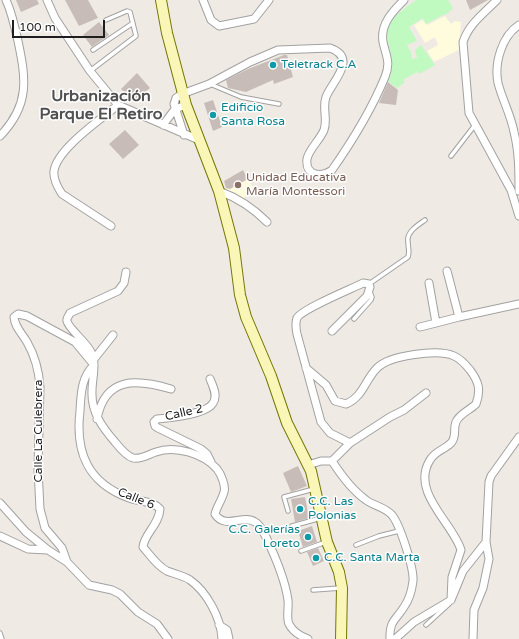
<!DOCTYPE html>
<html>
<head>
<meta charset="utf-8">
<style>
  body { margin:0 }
  #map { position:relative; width:519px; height:639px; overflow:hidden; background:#efeae4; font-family:"Varela Round",sans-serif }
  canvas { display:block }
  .scale { position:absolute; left:12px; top:20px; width:93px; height:18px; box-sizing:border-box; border:2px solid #1e1e1e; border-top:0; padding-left:5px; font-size:12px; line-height:14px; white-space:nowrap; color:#1e1e1e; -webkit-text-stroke:3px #fff; paint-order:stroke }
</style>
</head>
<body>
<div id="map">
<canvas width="519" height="639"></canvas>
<div class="scale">100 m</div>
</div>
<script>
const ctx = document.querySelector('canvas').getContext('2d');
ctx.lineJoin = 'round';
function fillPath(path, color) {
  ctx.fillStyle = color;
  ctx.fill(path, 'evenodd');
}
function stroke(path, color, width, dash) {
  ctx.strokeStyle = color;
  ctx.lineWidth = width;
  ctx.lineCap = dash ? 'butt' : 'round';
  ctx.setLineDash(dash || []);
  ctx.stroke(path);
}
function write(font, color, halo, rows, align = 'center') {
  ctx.font = font + ' "Varela Round",sans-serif';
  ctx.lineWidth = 3;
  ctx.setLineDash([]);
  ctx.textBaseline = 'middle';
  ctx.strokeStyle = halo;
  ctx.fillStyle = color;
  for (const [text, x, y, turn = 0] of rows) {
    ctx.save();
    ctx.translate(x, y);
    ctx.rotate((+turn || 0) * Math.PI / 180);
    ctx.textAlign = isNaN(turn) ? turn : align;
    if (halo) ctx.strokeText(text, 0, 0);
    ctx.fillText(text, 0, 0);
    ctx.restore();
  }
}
fillPath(new Path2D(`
  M445 16 451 24 455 21 461 22 459 50 434 62 427 51 438 45 435 37 425 43 414 25 422 20 427 25Z
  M243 170 253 188 243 199 227 190 224 181Z`), '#fffbdd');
fillPath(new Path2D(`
  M416 0H448L453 8 446 15 445 14 426 24 423 18 409 27 417 41 407 45 411 52 412 59 417 58 415 50 421 45 435 65 419 74 417 72 403 80 405 82 397 88 388 81C401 56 378 41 392 21 398 12 408 6 416 0Z`), '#c1fac0');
fillPath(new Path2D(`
  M16 0H37L39 4 21 12Z
  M65 0H88L98 18 79 26Z
  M466 0H488L470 10Z
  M99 22 109 35 92 47 83 35Z
  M284 55H287L293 77 274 84 273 80 246 92 228 88 226 80 248 69Z
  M137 73 150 88 133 102 121 89Z
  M388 82 398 90 396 105 379 103Z
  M213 100 222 127 213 131 204 103Z
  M125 130 139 145 123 159 109 144Z
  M243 170 248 179 230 189 226 188 224 181Z
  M298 466 307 486 291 492 283 473Z
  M305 497 309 518 295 522 291 499Z
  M312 526 317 542 303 547 298 531Z
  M318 548 324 561 313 566 307 552Z`), '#c7bcb7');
const lane = new Path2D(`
  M93 50 133 23
  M90 71 136 36 130 12 127 11 106 20
  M210 84 241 97 279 104
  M451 156 475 125
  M369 284 408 257C410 251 408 248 408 242 406 232 418 225 425 220
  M354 319 371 300 372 297 370 292
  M288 511 284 497 314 489
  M292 526 321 518
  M356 545 379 536 399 531
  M301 551 326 542
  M313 590 341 588
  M426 625 449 604
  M0 633 2 639`);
const street = new Path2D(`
  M47 0 55 18 90 71 118 105 199 140
  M203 0 211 20 219 26 254 19 269 0
  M497 0C483 14 469 24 463 42L469 113 511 190 519 216
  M519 25C502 36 494 63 498 83 502 99 511 115 514 132 519 152 519 171 519 191
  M163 125 175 109 186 105
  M184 135 174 104 176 98 182 94 209 84 250 62 278 50 330 48C359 58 331 83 326 97 322 108 328 119 324 130 320 140 309 149 307 159 305 177 322 177 332 170 353 140 371 111 385 77 391 62 386 56 383 42 380 24 393 11 404 0
  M0 136C30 105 26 79 18 41 15 27 12 13 6 0
  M219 191C238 198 253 208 267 222
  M111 226 62 194C58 188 53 179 54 171 57 149 101 119 118 105
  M447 271 459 317 519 304
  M126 272 124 283 118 291 70 313C69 316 66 318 67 321 68 328 87 343 91 352 97 363 92 379 92 391 91 412 102 427 115 442 119 447 126 456 133 458 141 460 149 454 156 452 176 445 204 454 217 469 221 474 226 486 224 492 222 500 217 506 215 514 225 530 243 514 255 522 260 524 263 532 266 537 275 556 285 579 288 600 289 607 286 618 289 624 293 632 300 636 308 639
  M429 283 436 323 459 317
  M420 327 436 323
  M332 331 367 296 370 287 369 284 363 283C351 289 302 309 297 318 295 323 296 329 297 334L321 422 330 433 350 443
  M94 359 113 335
  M94 365C81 377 81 395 80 411 75 453 88 483 129 498 140 502 151 500 160 509 159 525 144 534 143 547 150 555 157 566 167 571 175 574 184 576 190 580 207 592 221 618 222 639
  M306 368 326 385 335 401 346 404C363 397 365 380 377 368 390 355 438 349 454 356 461 359 466 365 470 370 479 382 481 390 476 404 470 410 459 414 456 422 453 429 457 437 451 443 444 450 435 451 430 460 410 492 453 523 461 550L452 577 451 600
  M210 379C213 386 218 396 213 403 207 414 169 418 157 419L154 422 155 426 158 428 201 449 207 454 211 462
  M97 419C105 376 137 379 171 389
  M332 461 350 443 390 417 404 410 426 393
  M308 465 321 461H332C341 475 352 490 366 500 374 506 385 507 392 515 400 525 414 568 413 581 412 589 409 600 404 607 396 620 389 621 390 639
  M0 503 26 532 48 550
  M0 536 28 549 48 550 67 562 89 585 112 590 120 594 138 612 157 624 168 639
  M67 562 62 548 45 528 40 509 38 469 40 387C39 371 35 356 27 342 22 333 15 328 14 317L18 314 27 316 75 342 94 365
  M219 625 227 630 229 639
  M395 639 414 622 451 600 463 571 486 542 489 482 491 476 519 437
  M473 639 474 610 483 588 489 559 486 542`);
const secondary = new Path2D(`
  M161 0 167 33 186 105 219 191 234 248 240 295 246 317 271 376 287 423 311 471 327 542 339 572 342 588 341 639`);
stroke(lane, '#a2a2a2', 5.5);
stroke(street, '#a2a2a2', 9);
stroke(secondary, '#757604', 12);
stroke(lane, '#fff', 3.5);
stroke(street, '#fff', 7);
stroke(secondary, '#faf6b7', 10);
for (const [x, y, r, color] of [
  [273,65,4,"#0f9aa8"],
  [213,115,4,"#0f9aa8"],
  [238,185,4,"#8d6e63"],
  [300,509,4,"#0f9aa8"],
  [308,537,4,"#0f9aa8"],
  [316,558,4,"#0f9aa8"]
]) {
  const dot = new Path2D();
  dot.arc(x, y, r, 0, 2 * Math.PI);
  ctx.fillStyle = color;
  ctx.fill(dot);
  stroke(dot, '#fff', 1.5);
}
write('12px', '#0d838f', '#fff', [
  ["Teletrack C.A",281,65],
  ["Edificio",221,108],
  ["Santa Rosa",221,122],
  ["C.C. Las",308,502],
  ["Polonias",308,516],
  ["C.C. Galerías",300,530,"right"],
  ["Loreto",300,544,"right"],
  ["C.C. Santa Marta",324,558]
], 'left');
write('12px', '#785e54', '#fff', [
  ["Unidad Educativa",246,178],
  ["María Montessori",246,192]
], 'left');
write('12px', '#1e1e1e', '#fff', [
  ["Calle 2",184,413,-13],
  ["Calle La Culebrera",39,431,-90],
  ["Calle 6",136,499,22]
]);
write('bold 16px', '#515151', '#fff', [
  ["Urbanización",101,97],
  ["Parque El Retiro",101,115]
]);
</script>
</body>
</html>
